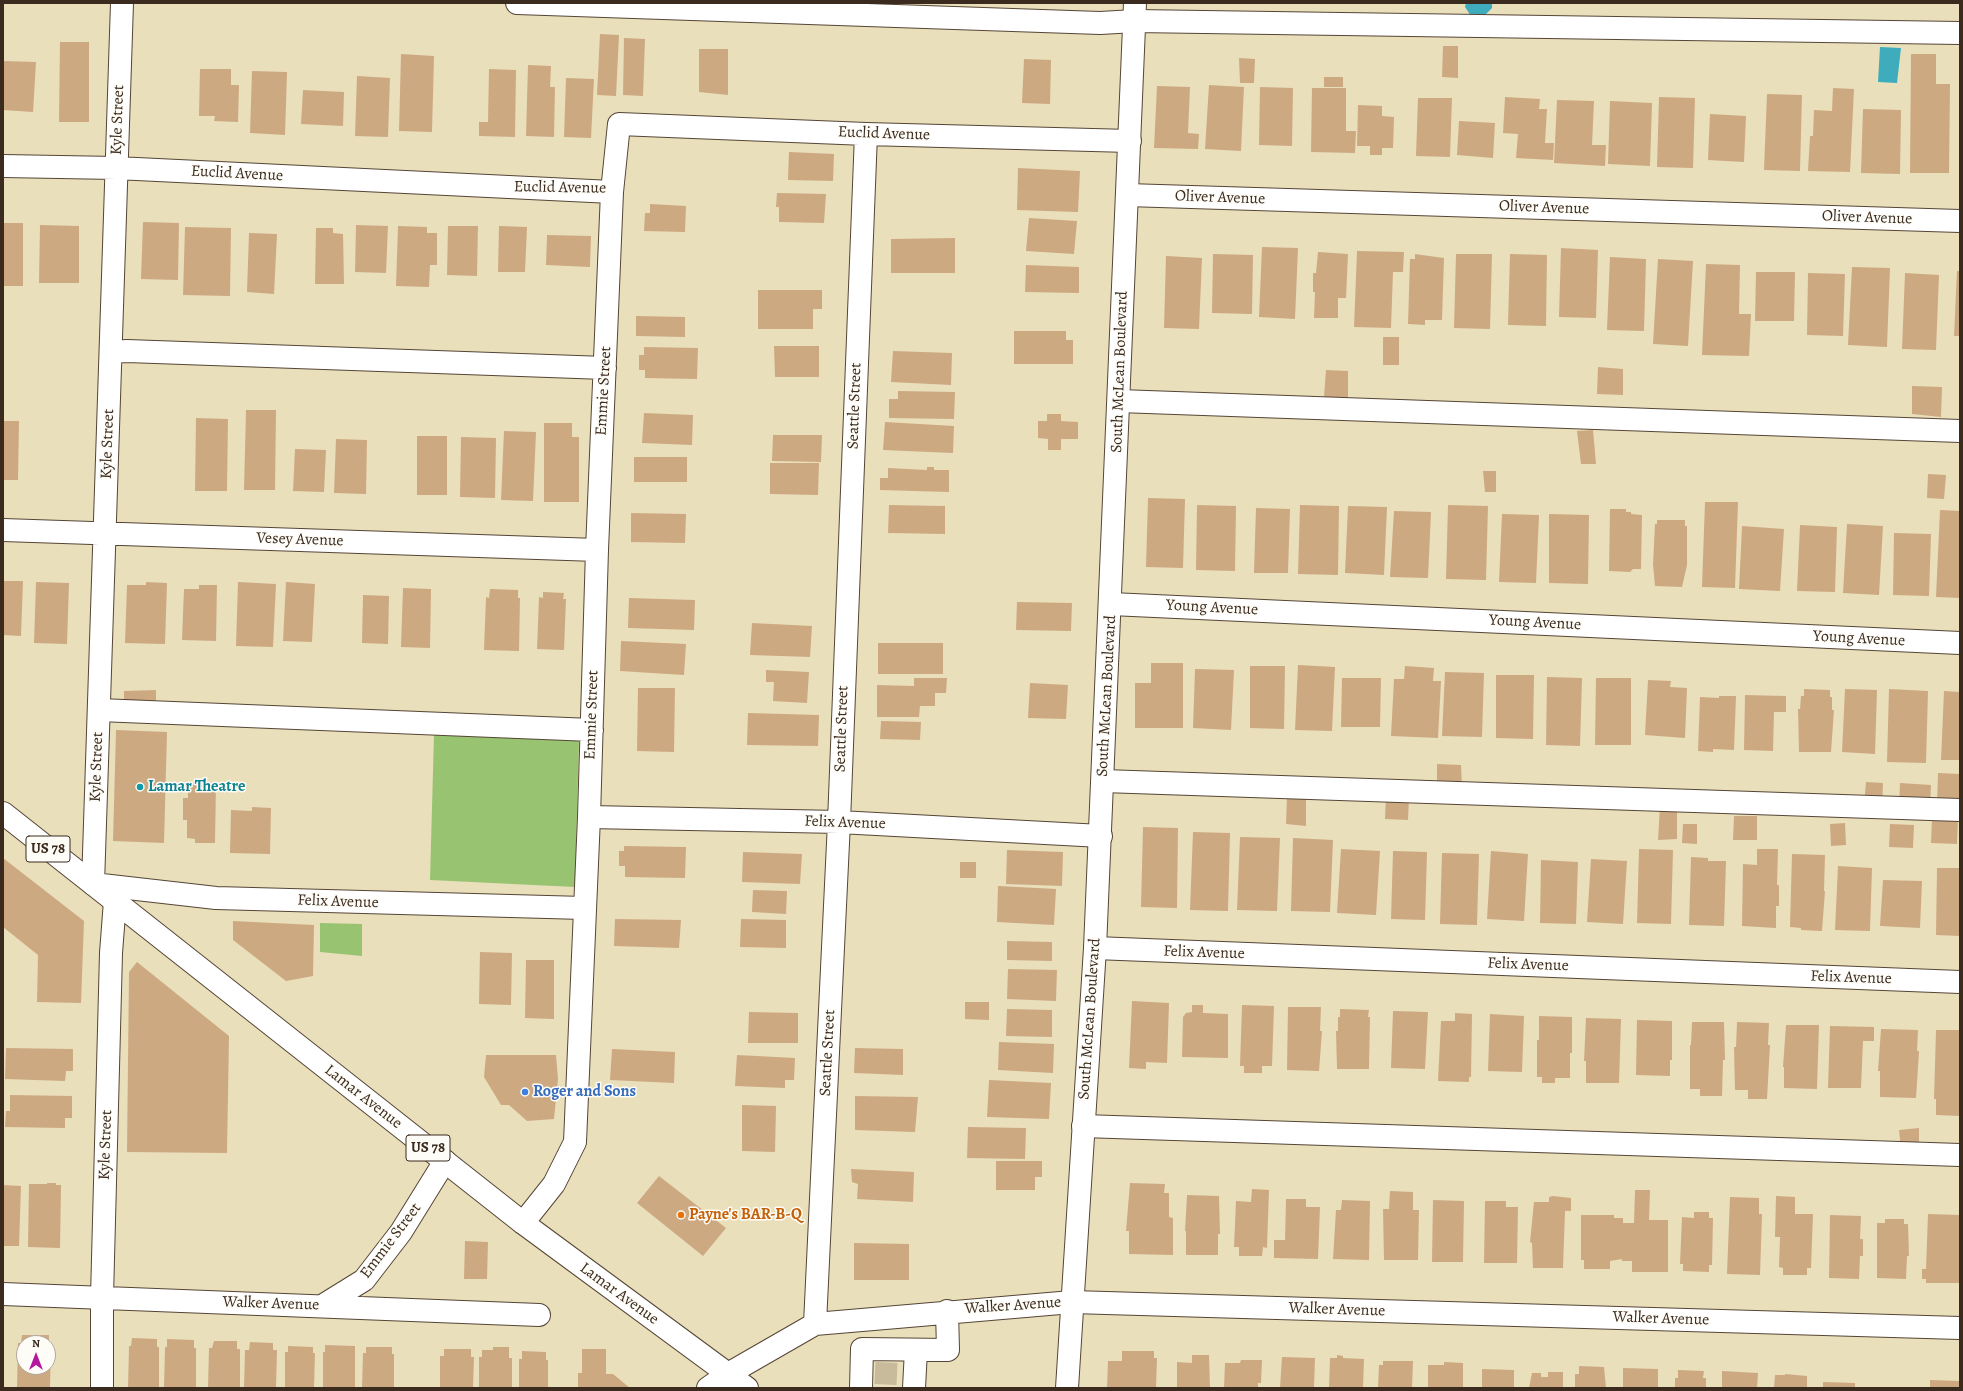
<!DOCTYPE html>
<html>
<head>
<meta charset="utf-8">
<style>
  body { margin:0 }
  #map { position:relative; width:1963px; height:1391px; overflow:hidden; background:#eadfbb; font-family:Alegreya,serif }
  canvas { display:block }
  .frame { position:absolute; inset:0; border:4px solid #3b2a1e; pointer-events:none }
  .north { position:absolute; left:16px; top:1335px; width:40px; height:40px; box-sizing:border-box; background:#fdfcf7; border:1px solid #afa8a0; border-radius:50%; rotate:0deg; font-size:11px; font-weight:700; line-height:16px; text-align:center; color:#3b2a1e }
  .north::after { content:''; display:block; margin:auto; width:14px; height:18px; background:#b5179e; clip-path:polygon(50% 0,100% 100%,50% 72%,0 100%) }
</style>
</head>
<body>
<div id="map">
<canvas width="1963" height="1391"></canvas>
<div class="frame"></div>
<div class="north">N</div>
</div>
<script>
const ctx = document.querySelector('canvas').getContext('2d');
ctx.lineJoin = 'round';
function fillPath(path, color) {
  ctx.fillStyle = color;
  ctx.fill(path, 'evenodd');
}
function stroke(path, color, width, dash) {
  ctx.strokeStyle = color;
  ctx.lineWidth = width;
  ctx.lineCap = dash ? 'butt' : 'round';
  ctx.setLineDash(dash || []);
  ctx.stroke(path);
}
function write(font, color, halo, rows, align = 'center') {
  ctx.font = font + ' Alegreya,serif';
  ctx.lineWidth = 3;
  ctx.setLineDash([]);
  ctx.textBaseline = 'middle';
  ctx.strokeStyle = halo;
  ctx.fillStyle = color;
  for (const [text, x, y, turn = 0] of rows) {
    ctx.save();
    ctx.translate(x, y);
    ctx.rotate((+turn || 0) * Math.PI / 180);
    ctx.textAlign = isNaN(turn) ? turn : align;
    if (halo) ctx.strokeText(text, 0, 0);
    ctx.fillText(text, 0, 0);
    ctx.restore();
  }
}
fillPath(new Path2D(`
  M434 735 579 740 575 887 430 880Z
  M320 923 362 924V956L320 952Z`), '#98c472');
fillPath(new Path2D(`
  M1466 3H1492V8L1485 15 1471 16 1465 7Z
  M1880 47 1901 48 1897 83 1878 82Z`), '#3eacbc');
fillPath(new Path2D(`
  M600 34 619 35 616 96 597 95Z
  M624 38 645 39 643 96 623 95Z
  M60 42H89V122H59Z
  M1443 46H1458V78L1442 77Z
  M699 49H728V95L699 92Z
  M401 54 434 56 432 132 399 131Z
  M1911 54H1936V84H1950L1949 173H1910Z
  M1239 58 1255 59 1254 83H1240Z
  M1024 59 1051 60 1050 104 1022 103Z
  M3 61 36 62 33 112 3 110Z
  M528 65 551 66 550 87H555L554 137 526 136Z
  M200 69H231V85H239L238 122 214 121 215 116H199Z
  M489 69 516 70 515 137 479 136V122H488Z
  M252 71 287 72 285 135 250 133Z
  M357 76 390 78 388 137 355 136Z
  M1324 77H1343V87H1324Z
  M566 78 594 79 591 138 564 137Z
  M1209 85 1244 87 1241 151 1205 149Z
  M1157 86 1190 87 1188 133 1199 134 1198 149 1154 148Z
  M1260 87 1293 88 1292 146 1259 145Z
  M1312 88H1346V131H1356L1355 153 1311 152Z
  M1833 88 1854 89 1850 172 1808 171 1810 136H1813L1814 110 1832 111Z
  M303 90 344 92 343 126 301 124Z
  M1767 94 1802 95 1800 171 1764 170Z
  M1505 97 1540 99 1539 109H1547L1545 143H1554L1553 160 1516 158 1518 134 1503 133Z
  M1659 97 1695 98 1693 168 1657 167Z
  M1418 98H1452L1450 157 1416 156Z
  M1557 100 1594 101 1592 145H1606L1605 166 1554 163Z
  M1610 101 1652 103 1650 166 1608 164Z
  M1358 105 1382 106V116L1394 117 1393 148H1382V155H1370V146H1357Z
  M1863 109 1901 110 1900 174 1861 173Z
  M1710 114 1746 116 1744 162 1708 160Z
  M1459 121 1495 123 1493 158 1457 155Z
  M789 152 834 154 833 181 788 180Z
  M1018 168 1080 171 1078 212 1017 210Z
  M777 193 826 194 824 223 779 222V207H776Z
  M650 204 686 206 685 232 644 231 645 213H650Z
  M1029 218 1077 221 1074 254 1026 251Z
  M143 222 179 223 178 280 141 279Z
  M3 223H23V286H3Z
  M40 225 79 226V283H39Z
  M356 225 388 226 386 273 355 272Z
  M398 226 427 227V233H437V265H430L429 287 396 286Z
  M448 226H478L477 276 447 275Z
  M499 226 527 227 525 272H498Z
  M185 227 231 228 230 296 183 295Z
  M316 228H333V233L343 234 344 284H315Z
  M249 233 277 234 274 294 247 292Z
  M547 235 591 236 590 267 546 265Z
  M955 238V273H891V239Z
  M1262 247 1298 248 1295 319 1259 317Z
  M1561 248 1598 250 1596 318 1559 317Z
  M1357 251 1404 252 1403 272H1393L1391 328 1354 327Z
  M1318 252 1348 254 1346 298H1338V318H1314L1315 292H1313V273H1316Z
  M1213 254 1253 255 1252 314 1212 313Z
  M1415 254 1444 258 1442 320H1425V325L1408 324 1410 259H1415Z
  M1456 254H1492L1490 329 1454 328Z
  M1510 254 1547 255 1546 326 1508 325Z
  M1166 256 1202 258 1199 329 1164 328Z
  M1610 257 1646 259 1644 331 1607 330Z
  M1658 259 1693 261 1688 346 1653 344Z
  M1706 264 1740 265 1739 314H1751L1749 356 1702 355Z
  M1026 265 1079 267V293L1025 292Z
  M1852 267 1890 268 1887 347 1848 345Z
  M1957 271H1960V336H1954Z
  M1756 272H1795L1794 321H1755Z
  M1808 273 1845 274 1843 336 1807 335Z
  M1905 273 1939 275 1936 350 1902 349Z
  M758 290H822V309H813V329H758Z
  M636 316 685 317V337L636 336Z
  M1014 331H1066V340H1073V364H1014Z
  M1383 337H1399V365H1383Z
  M774 346H819V377H775Z
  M644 347 698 348 697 379 645 378V370H639V355H644Z
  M893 351 952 353 951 385 891 382Z
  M1598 367 1623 369V395L1597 394Z
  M1326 370 1348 371V399L1324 397Z
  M1912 386 1942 387 1941 417 1912 414Z
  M898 391 955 392 954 419 889 418V399H898Z
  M246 410H276L275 490H244Z
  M644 413 693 415 692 445 642 443Z
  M1047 414H1061V421L1078 422V439H1061V450H1048V439L1038 438V421H1047Z
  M196 418 228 419 227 491H195Z
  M3 421H19L18 480H3Z
  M885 422 954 426 953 453 883 450Z
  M544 423H572V437H579V502H544Z
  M1593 430 1596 464H1581L1577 431Z
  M504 431 536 432 533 501 501 500Z
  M773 435H822L821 462 772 461Z
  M417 436H447V495H417Z
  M461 437 496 438 495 498 460 497Z
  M336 439 367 440 366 494 334 493Z
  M295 449 326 450 324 492 293 491Z
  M634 457H687V482H634Z
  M770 463H819L818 495 770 494Z
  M927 467H934V470H949V492L880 490V478H888V468L927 470Z
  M1483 471H1496V492H1485Z
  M1928 474 1946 475 1944 499 1927 498Z
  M1148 498 1185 499 1183 568 1146 567Z
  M1705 502H1738L1735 588 1702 587Z
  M889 505 945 506V534L888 533Z
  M1197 505 1236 506 1235 571 1196 570Z
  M1300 505 1339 506 1338 575 1298 574Z
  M1448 505 1488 506 1486 580 1446 579Z
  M1348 506 1387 507 1384 575 1345 573Z
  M1256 508 1290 509 1288 573H1254Z
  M1610 509H1626V512H1631V514L1642 515 1641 569H1633L1630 572 1609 571Z
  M1940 510 1960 511V598L1936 597Z
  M1394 511 1431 512 1428 578 1390 577Z
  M631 513 686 514 685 543 631 542Z
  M1502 514 1539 515 1536 583 1499 582Z
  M1549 514 1589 515 1588 584 1549 583Z
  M1657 520H1685V526H1687V565L1682 587 1655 586 1653 564 1655 524H1657Z
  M1847 524 1883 526 1879 595 1843 593Z
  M1800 525 1837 527 1835 592 1797 591Z
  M1742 526 1784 529 1780 591 1739 589Z
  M1894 533 1931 534 1929 596 1893 595Z
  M3 581H23L21 636 3 635Z
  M36 582 69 583 67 644 34 643Z
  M146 582 167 583 165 644 125 643 127 585H146Z
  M238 582 276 584 273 647 236 646Z
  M286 582 315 584 312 642 283 641Z
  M199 585H217L216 641 182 640 184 589H199Z
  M403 588 431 589 430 648 401 647Z
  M490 589 518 590V598H520L519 651 484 650 486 597 489 598Z
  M543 592 564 593 563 599H566L564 650 537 649 539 597 543 598Z
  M363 595 389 596 388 644 362 643Z
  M629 598 695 600 694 630 628 628Z
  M1017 602 1072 603 1071 631 1016 630Z
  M752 623 812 626 810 657 750 655Z
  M621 641 686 644 684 675 620 671Z
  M878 643H943V674H878Z
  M1151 663H1183V728H1135V683H1151Z
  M1298 665 1335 667 1332 731 1295 730Z
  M1250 666H1285L1284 729 1250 728Z
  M1405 666 1434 668 1433 681H1441L1438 738 1391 736 1394 679H1404Z
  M1195 669 1234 670 1231 730 1193 728Z
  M766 670 809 672 807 703 773 701 774 682H766Z
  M1445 672 1484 673 1482 737 1442 736Z
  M1496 675H1534L1533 739 1496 738Z
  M1547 677 1582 678 1580 746 1546 745Z
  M914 678H947L946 693H935V706H920L919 717H877V685L914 686Z
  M1342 678H1381L1380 727H1341Z
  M1596 678H1631V745H1595Z
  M1648 680 1671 681 1670 687 1687 688 1685 738 1645 735Z
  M1030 683 1068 685 1066 719 1028 718Z
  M638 688H675L674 752 637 751Z
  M1804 689 1830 690V697H1832V710H1834L1831 752H1799L1798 709H1800L1801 696H1804Z
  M1845 689 1877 690 1875 754 1842 752Z
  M1889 689 1928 691 1926 763 1887 762Z
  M156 690V708L124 706V691Z
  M1944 691 1960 692V760H1941Z
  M1745 695 1786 696V712H1774L1773 751 1744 750Z
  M1719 696H1736L1734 750 1713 749V752L1698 751 1700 697 1719 698Z
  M748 713 819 715 818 746 747 745Z
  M881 721 921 722 920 740 880 739Z
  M116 730 167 732 164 843 113 841Z
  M1437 764 1461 765 1462 788 1437 785Z
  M1938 773 1960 774V805H1937Z
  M188 782 216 783 215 843H195V839L187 838V820H183V798H188Z
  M1866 782 1883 783 1882 806 1864 805Z
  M1900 783 1931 785 1930 807 1899 806Z
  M1386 796 1409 797 1408 820 1385 819Z
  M1287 797 1306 798V826L1286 824Z
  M1660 806H1677V839L1658 840Z
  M252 807 271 808 270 854 230 853 231 810 252 811Z
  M1734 816H1757V840H1733Z
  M1932 818 1958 819 1957 844 1931 843Z
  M1845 823 1846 845 1831 846 1830 824Z
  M1683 824H1697V844L1682 843Z
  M1890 824 1914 825 1913 848 1889 847Z
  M1143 827 1178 828 1177 908 1141 907Z
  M1193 832 1230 833 1228 911 1190 910Z
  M1240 837 1280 838 1277 911 1237 910Z
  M1293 838 1333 840 1330 912 1291 911Z
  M624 846 686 847 685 878 625 877V866H619V851H624Z
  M1341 849 1380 851 1376 915 1337 913Z
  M1639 849 1673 850 1671 924 1637 923Z
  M1757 849H1778L1777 885H1779V906H1776V928L1742 926 1743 864 1757 865Z
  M1007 850 1063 852 1062 886 1006 884Z
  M1393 851 1427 852 1425 920 1391 919Z
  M1491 851 1528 854 1524 921 1487 919Z
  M743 852 802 854 800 884 742 882Z
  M1442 853 1479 854 1477 925 1440 924Z
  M1792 854 1825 855 1824 891H1825L1822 931 1801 930V928L1790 927Z
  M1691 857 1708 858V861H1726L1724 926 1689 925Z
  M3 858 84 921 81 1003 37 1002 38 955 3 927Z
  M1591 859 1627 861 1623 924 1587 922Z
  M1541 860 1578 862 1576 924 1540 923Z
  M960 862H976V878H960Z
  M1838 866 1872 868 1870 931 1835 930Z
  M1937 868H1960V936L1936 935Z
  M1883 880 1922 881 1920 928 1880 926Z
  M998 886 1056 889 1054 925 997 922Z
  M753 890 787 891 786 914 752 912Z
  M615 919 681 920 679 948 614 946Z
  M741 919 786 920V948L740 947Z
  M233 921 314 925 313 976 286 981 233 940Z
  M1007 941 1052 942V961L1007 960Z
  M480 952 512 953 511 1005 479 1004Z
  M526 960H554V1019L525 1018Z
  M137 962 229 1036 227 1153 127 1152 129 972Z
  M1008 969 1057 970 1056 1001 1007 999Z
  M1132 1001 1169 1003 1167 1063 1146 1062V1069L1129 1068Z
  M965 1002H989V1020L965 1019Z
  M1192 1005H1203V1013L1228 1014V1058L1182 1057 1183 1017 1186 1013 1192 1012Z
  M1242 1005 1274 1006 1272 1066H1262V1073H1244V1066H1240Z
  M1288 1007H1321L1320 1031H1322L1319 1071 1287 1070Z
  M1007 1009 1052 1010V1037L1006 1036Z
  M1340 1009 1369 1010 1368 1017H1370L1369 1069H1337L1336 1031H1338V1017H1340Z
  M1393 1011 1428 1012 1425 1069 1391 1068Z
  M749 1012 798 1013V1043H748Z
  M1455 1013 1472 1014 1471 1077H1469V1082L1438 1081 1441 1021H1455Z
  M1490 1014 1524 1016 1522 1072 1488 1071Z
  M1539 1016 1572 1017V1053H1570V1078H1555V1083H1542V1077H1537V1040H1539Z
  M1586 1018 1621 1019 1619 1083H1586V1061H1584Z
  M1637 1020 1672 1021V1060H1670V1076L1636 1075Z
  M1692 1022H1724L1725 1060H1723L1722 1096H1700V1089H1690V1045H1691Z
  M1737 1022 1769 1023 1768 1045H1770L1767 1099H1748V1090H1735L1734 1047H1736Z
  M1786 1025H1819L1817 1089 1784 1088V1067H1783Z
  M1830 1026 1874 1027V1041H1863L1861 1088H1828Z
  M1881 1029 1918 1030 1917 1051H1919L1916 1098 1880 1097V1071H1878Z
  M1936 1030H1960V1116L1936 1115V1099H1934Z
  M999 1042 1054 1044 1053 1073 998 1070Z
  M6 1048 73 1049V1071H66L65 1081 5 1079Z
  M855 1048 903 1049V1075L854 1073Z
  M612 1049 675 1052 674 1083 610 1080Z
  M486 1055H556L558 1079 554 1119 527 1121 509 1105H501L484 1077Z
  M737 1055 795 1058 794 1080H785V1088L735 1086Z
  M989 1080 1051 1083 1049 1119 987 1117Z
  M10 1095 72 1096V1118H65V1128L5 1127 6 1111H10Z
  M855 1096 918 1097 915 1132 855 1130Z
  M742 1105 776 1106 775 1152 742 1151Z
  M968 1127 1026 1128 1025 1159 967 1158Z
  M1919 1128V1149L1901 1150 1899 1130Z
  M996 1161H1042V1177H1035V1190H996Z
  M851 1169 914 1172 913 1202 857 1199 858 1184 852 1182Z
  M659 1176 726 1228 703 1256 637 1203Z
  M47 1183H56V1185H61L60 1248 28 1247 29 1184H47Z
  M1130 1183 1165 1184 1164 1193H1169V1217L1173 1218V1255L1129 1254V1231H1126Z
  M3 1185 21 1186 19 1246H3Z
  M1252 1189 1269 1190 1267 1248 1263 1247 1262 1256H1239V1247H1234L1236 1201 1251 1202Z
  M1635 1190H1650L1649 1220H1668V1272H1632V1261H1622V1259L1610 1261V1269H1584V1260H1581V1215H1614V1218H1623V1223H1634Z
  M1390 1191 1413 1192V1210H1419L1418 1260H1384L1383 1209H1389Z
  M1187 1195 1219 1196 1220 1234H1218V1255H1186V1231H1185Z
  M1553 1196 1571 1198V1211H1565L1563 1268H1533L1532 1243 1530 1242 1534 1202H1549V1197Z
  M1776 1196 1795 1197V1214H1813L1811 1268H1807V1275H1783V1268L1779 1267 1780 1237H1775Z
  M1730 1197 1759 1198V1214H1762L1760 1275 1727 1274Z
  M1286 1199H1306V1207H1320L1318 1259 1274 1258V1240H1285Z
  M1342 1200 1370 1201 1369 1260 1333 1259 1336 1210H1341Z
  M1433 1200 1464 1201 1463 1262H1432Z
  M1485 1201H1506V1207H1518L1517 1263H1484Z
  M1694 1212H1709V1218H1713L1712 1265H1709V1272L1683 1271V1264H1680L1682 1217 1694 1218Z
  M1928 1214 1960 1215V1283H1926V1279H1922V1269H1926Z
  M1830 1215 1861 1216 1860 1239H1863V1256H1860L1859 1279 1829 1278Z
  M1885 1219H1904V1224H1908L1909 1256H1907L1906 1279 1877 1278V1223H1885Z
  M465 1241 488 1242 487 1279H464Z
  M854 1243 909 1244V1280H854Z
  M22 1335H49V1343H24V1367H48V1343H51L50 1388H17L18 1343H21Z
  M132 1338 157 1339V1347H159V1388H128L129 1346H131Z
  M167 1339 194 1340V1348H196V1388H164L165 1347H167Z
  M214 1341H237V1349H240V1388H208L209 1348H212Z
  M250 1342 273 1343V1350H277L276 1388H244L245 1350H249Z
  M325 1345 355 1346V1388H323V1352H325Z
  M288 1346 313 1347V1353H315L314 1388H285V1352H288Z
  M366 1347H392V1354H394V1388H362L363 1353H366Z
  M493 1347H509V1358H512V1388H479V1357H482V1350H493Z
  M444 1349H471V1357H474L473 1388H440V1356H444Z
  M582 1349H606V1374H613L630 1388H578V1373H582Z
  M522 1351 546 1352V1360H548V1388H519V1359H522Z
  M1122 1351H1154V1358H1157L1156 1388H1107L1108 1361H1122Z
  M1192 1355H1209L1210 1388H1177V1362L1192 1363Z
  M1337 1355 1343 1356V1358L1364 1359 1363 1388H1329L1330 1358H1337Z
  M1282 1357 1315 1358 1314 1388H1280Z
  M1241 1360H1262L1261 1383H1258V1388H1224L1225 1363H1240Z
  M1383 1361H1413L1412 1388H1378L1379 1365H1383Z
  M1444 1362 1463 1363V1388H1428V1365H1444Z
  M1579 1366 1604 1367 1606 1388H1575V1374H1579Z
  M1623 1368 1658 1369V1388H1623Z
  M1482 1369 1514 1370V1388H1482Z
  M1678 1370 1704 1371 1703 1378H1706V1388H1675V1378H1678Z
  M1722 1371 1758 1373 1757 1388H1722Z
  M1548 1372H1563V1388H1529L1532 1373H1541V1377H1548Z
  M1785 1374 1807 1376V1388H1774L1775 1375H1785Z
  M1930 1380 1960 1381V1388H1930Z
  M1823 1382 1855 1383V1388H1823Z`), '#cda982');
stroke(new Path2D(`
  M875 1373 898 1374`), '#c7bb9c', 22, [22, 11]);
const minor = new Path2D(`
  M122 3 93 884 216 898 584 908
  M517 3 1100 23 1135 21 1960 33
  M3 166 116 168 612 192
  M1127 195 1960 221
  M111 352 127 351 605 368
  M1119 401 1960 431
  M3 530 597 550
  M1111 604 1960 643
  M99 710 592 730
  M1103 781 1960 810
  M589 817 839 822 1101 836
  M1095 948 1960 982
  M1083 1126 1960 1155
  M523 1223 554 1184 575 1142 589 817 597 550 612 192 619 124 866 134 1130 141
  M3 1294 539 1315
  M322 1306 364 1280 401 1232 445 1161
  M815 1324 839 822 866 134
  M102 1388V1297L111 953 115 901
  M708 1388 728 1374 815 1324 1072 1302 1960 1328
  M861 1388 862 1349 948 1350 947 1311
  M914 1388 916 1350`);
const major = new Path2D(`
  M3 813 523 1223 747 1388
  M1067 1388 1095 948 1135 3`);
stroke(minor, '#554536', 24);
stroke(major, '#554536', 24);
stroke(minor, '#fff', 22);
stroke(major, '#fff', 22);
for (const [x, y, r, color] of [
  [140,787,4,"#0f9aa8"],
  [525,1092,4,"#3f7fe0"],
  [681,1215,4,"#e8710a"]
]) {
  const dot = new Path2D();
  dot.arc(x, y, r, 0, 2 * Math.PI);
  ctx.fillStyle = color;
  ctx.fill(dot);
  stroke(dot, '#fdfcf7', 1.5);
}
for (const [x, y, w] of [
  [48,849,44],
  [428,1148,44]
]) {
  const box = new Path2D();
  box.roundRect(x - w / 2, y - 13, w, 26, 3);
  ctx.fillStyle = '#fdfcf7';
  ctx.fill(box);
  stroke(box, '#3b2a1e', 1);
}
write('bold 15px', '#3b2a1e', null, [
  ["US 78",48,849],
  ["US 78",428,1148]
]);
write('16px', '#3b2a1e', '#fdfcf7', [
  ["Kyle Street",118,120,-88],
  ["Euclid Avenue",884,134,2],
  ["Euclid Avenue",237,174,3],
  ["Euclid Avenue",560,188,1],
  ["Oliver Avenue",1220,198,2],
  ["Oliver Avenue",1544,208,2],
  ["Oliver Avenue",1867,218,2],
  ["South McLean Boulevard",1120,372,-88],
  ["Emmie Street",604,391,-87],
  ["Seattle Street",855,406,-88],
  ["Kyle Street",108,444,-88],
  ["Vesey Avenue",300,540,2],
  ["Young Avenue",1212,608,3],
  ["Young Avenue",1535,623,3],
  ["Young Avenue",1859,639,3],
  ["South McLean Boulevard",1107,696,-87],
  ["Emmie Street",592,715,-88],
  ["Seattle Street",842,729,-88],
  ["Kyle Street",97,767,-88],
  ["Felix Avenue",845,823,2],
  ["Felix Avenue",338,902,2],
  ["Felix Avenue",1204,953,2],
  ["Felix Avenue",1528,965,2],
  ["Felix Avenue",1851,978,2],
  ["South McLean Boulevard",1090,1019,-86],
  ["Seattle Street",828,1053,-87],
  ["Lamar Avenue",363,1097,38],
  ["Kyle Street",106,1145,-88],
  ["Emmie Street",391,1241,-53],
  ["Lamar Avenue",619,1294,36],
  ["Walker Avenue",271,1304,2],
  ["Walker Avenue",1013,1306,-4],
  ["Walker Avenue",1337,1310,2],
  ["Walker Avenue",1661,1319,2]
]);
write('bold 16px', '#0d838f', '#fdfcf7', [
  ["Lamar Theatre",148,787]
], 'left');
write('bold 16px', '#366cbe', '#fdfcf7', [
  ["Roger and Sons",533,1092]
], 'left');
write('bold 16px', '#c56008', '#fdfcf7', [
  ["Payne's BAR-B-Q",689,1215]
], 'left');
</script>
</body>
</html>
